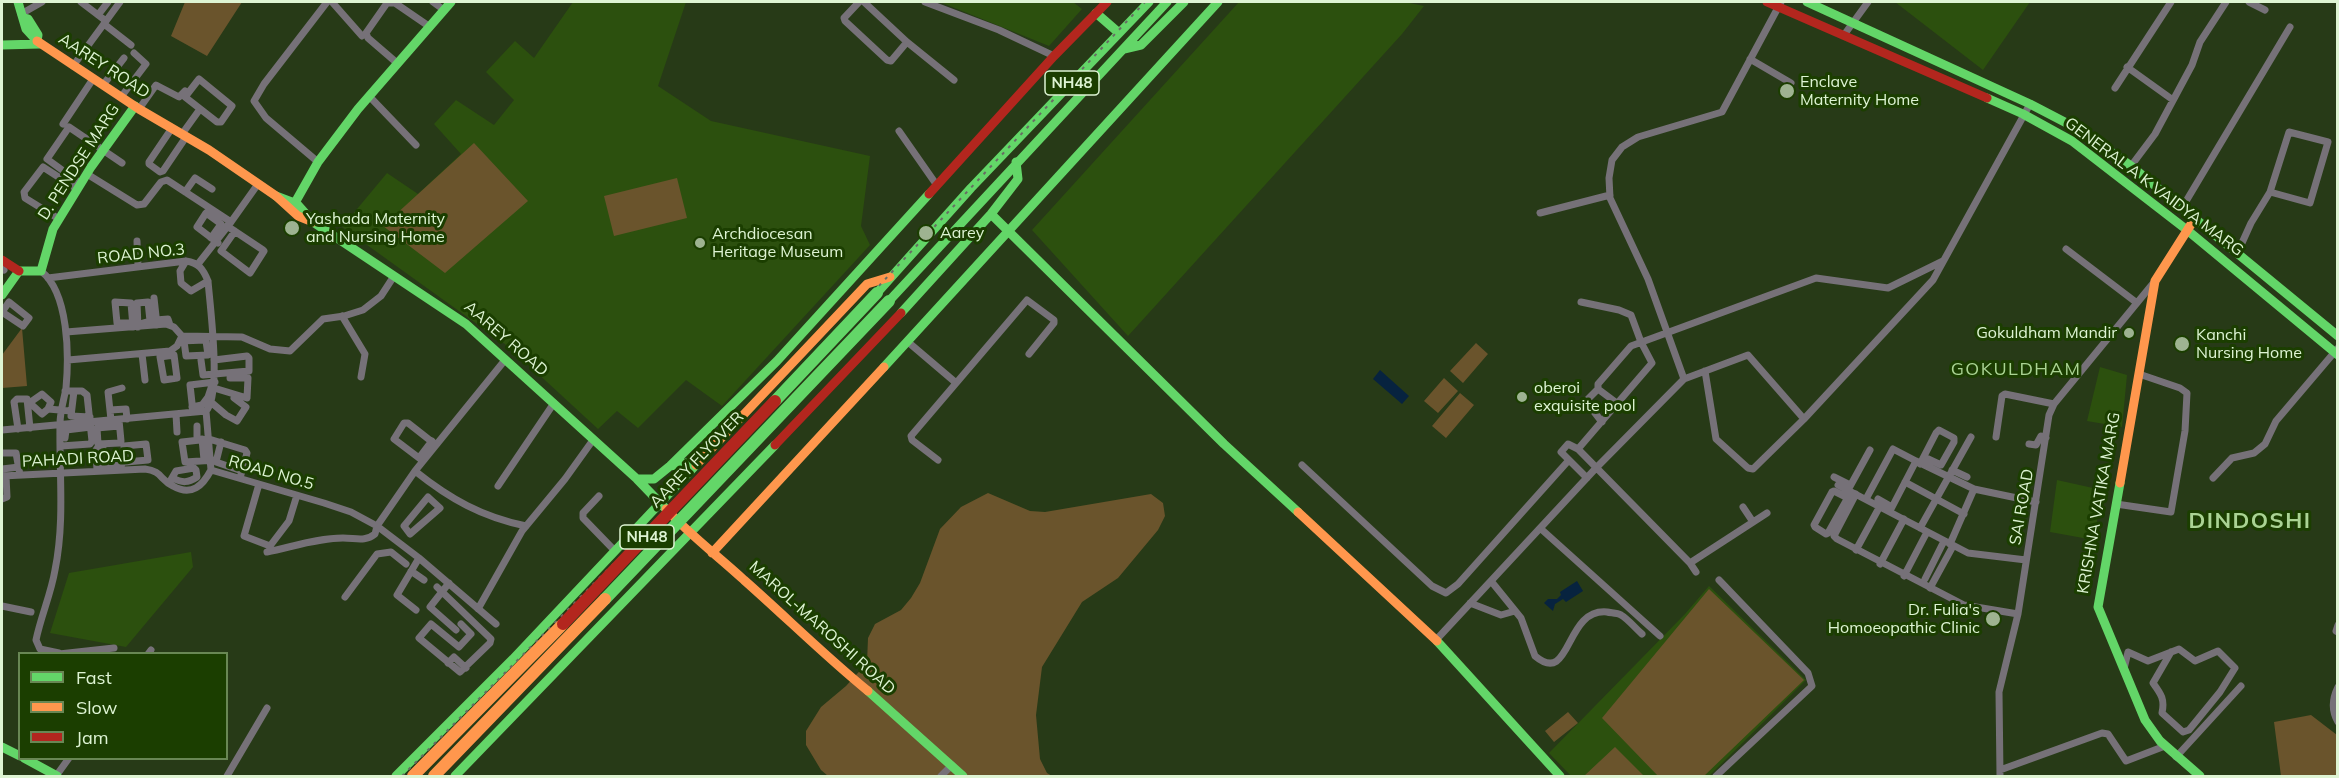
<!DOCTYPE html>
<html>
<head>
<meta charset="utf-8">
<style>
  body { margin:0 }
  #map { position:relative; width:2339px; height:778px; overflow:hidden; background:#273a17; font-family:Mulish,sans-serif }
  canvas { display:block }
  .frame { position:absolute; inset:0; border:3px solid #def4d3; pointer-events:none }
  .legend { position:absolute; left:18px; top:652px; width:210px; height:108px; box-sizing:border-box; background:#1b3e00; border:2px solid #698754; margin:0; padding:8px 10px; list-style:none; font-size:18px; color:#def4d3 }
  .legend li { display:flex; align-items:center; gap:12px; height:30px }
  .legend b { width:30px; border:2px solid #698754 }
</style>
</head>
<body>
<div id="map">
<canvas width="2339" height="778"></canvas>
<div class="frame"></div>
<ul class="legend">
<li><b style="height:8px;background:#63d668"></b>Fast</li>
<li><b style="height:8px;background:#ff974d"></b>Slow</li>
<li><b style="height:8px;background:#b3261e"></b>Jam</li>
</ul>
</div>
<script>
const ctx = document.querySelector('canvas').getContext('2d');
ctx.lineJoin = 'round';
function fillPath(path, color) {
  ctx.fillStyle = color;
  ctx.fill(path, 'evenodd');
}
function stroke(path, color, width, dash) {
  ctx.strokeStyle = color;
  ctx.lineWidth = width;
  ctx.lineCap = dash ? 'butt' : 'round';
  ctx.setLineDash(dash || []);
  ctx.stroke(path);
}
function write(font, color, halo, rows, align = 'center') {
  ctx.font = font + ' Mulish,sans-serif';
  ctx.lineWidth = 6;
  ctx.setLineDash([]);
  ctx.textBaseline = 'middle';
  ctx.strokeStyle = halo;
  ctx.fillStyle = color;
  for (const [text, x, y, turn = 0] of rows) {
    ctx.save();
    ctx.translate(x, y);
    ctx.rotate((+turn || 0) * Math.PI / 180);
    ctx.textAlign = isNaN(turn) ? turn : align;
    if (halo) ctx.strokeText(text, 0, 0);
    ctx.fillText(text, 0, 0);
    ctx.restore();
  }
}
fillPath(new Path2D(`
  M573 2H686L658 86 711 121 870 156 861 226 870 245 722 406 686 380 638 428 617 411 598 429 509 347 342 227 387 173 418 194 461 154 434 124 456 100 494 125 514 100 486 72 515 41 534 58Z
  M940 2H1073L1082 9 1049 46Z
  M1239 2H1405L1424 6 1402 34 1128 336 1032 230Z
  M1895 2H2030L1983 70Z
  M2100 367 2127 375 2122 427 2087 421Z
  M2057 480 2102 490 2094 540 2050 532Z
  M191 552 193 567 126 647 50 633 69 573Z
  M1709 586 1806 680 1709 776H1571L1549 753 1685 614Z`), '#2c500e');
fillPath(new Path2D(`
  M185 2H242L207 56 171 36Z
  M474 143 528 201 445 273 383 226Z
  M677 178 687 218 614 236 604 196Z
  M22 328 27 386 2 388V355Z
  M1476 343 1488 354 1463 383 1450 371Z
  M1444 378 1458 391 1438 413 1424 401Z
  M1460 393 1474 405 1446 438 1432 426Z
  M988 493 1030 511 1045 512 1151 494 1163 503 1165 516 1158 530 1118 578 1082 602 1042 667 1036 715 1040 759 1047 773 1052 776H828L821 770 806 745V731L821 707 846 686 867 663 868 638 875 624 901 610 911 598 920 583 940 529 961 507Z
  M1709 589 1804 680 1704 776H1658L1602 718Z
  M1568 712 1578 723 1554 742 1545 731Z
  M2311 715 2337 735V776H2281L2274 722Z
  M1615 747 1644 776H1584Z`), '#6a542c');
fillPath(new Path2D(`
  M1380 370 1409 396 1402 404 1373 379Z
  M1577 581 1583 591 1566 602 1563 599 1555 604 1553 611 1544 603 1548 599H1557L1561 595 1560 592Z`), '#07233f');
stroke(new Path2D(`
  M81 2 106 21
  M332 2 362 36
  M433 2 444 10
  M859 2 844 18 845 21 887 60 891 61 907 42
  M864 2 907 42 954 80
  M925 2 999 30 1054 56
  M2249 2 2265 10
  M21 14 42 2
  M98 15 108 2
  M104 24 131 45
  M1844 35 1868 2
  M1750 59 1791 83
  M397 63 368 38 366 33 387 3H395L430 27
  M73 66 120 2
  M2127 67 2173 100
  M199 79 232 106 221 122H217L185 97Z
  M103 85 124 58
  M2115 88 2171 2
  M369 96 416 145
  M121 97 146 64 134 53
  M139 109 156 85 179 97 185 91
  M63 124 93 79
  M172 128 149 162V164L160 172 163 171 186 137
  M899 131 936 184
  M182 134 200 109
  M318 162 266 118 254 101 264 84 327 2
  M2131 166 2155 134 2192 65 2200 42 2226 2
  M87 174 137 205 144 204 161 182 167 180 231 222 198 264
  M80 183 47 159 69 127 122 163
  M185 192 195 178 212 189
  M2182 208 2290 27
  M1540 213 1610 195
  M59 219 25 198 24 192 43 167 77 189
  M231 222 258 184
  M227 226 263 250 264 251 250 273 221 251 235 231
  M211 238 221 224 206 213 197 227 218 243
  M137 241 138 267
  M2066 249 2137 303
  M2237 254 2251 223 2270 192 2289 132 2328 142 2310 203 2270 192
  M186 261 180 271 181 283 191 291 208 281
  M2 268 4 270
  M41 271C69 293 69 356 66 388 64 400 60 411 60 424 59 472 65 521 55 570 51 594 41 616 36 640L40 649 59 653
  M48 278 186 261C199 263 203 269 208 281 210 306 222 396 206 411L211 470
  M154 298 157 325
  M9 302 29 318 23 326 2 312Z
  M342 316 365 354 361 377
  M156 320 168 319 170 325
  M132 323H117L115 302 131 303 133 327
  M138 327 137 303 148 302 150 321 143 323
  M66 332 166 324 174 327 182 336
  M182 336 242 337 270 349 290 351 323 319 344 316 363 310 381 296 394 276
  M180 341 205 340 206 341 208 355 186 356 184 341
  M908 342 955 382
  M142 354 145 380
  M174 355 177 378 164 380 160 357Z
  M68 360 170 351 177 346 182 336
  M201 360 203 375 249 371V358L247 356 214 360
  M1705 371 1716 439 1748 468 1753 469 1804 419 1933 280 2030 104
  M1684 379 1648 279 1610 198 1609 178 1612 160 1622 147 1638 137 1722 112 1781 2
  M214 388 247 398 248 378H230
  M1598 389 1618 404
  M74 391 71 416 90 417
  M212 403 226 415 237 421 246 407 234 398
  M192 407 202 405 208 397 211 388
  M48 409 51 402 42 394 32 401 31 404 42 414 48 409 71 411
  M110 410 126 409 127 419
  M193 412 190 385 215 382
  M176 414 177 432
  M111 420 108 392 122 388
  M119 420 121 441 120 443 98 444 97 428 119 426
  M1602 422 1588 404 1587 400 1598 389V384L1631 346 1816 278 1888 288 1943 261
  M18 429 14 402 17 399H27L30 428
  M2 430 206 411
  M197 437V426
  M1996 437 2002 396 2005 394 2054 404
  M65 438 66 430 91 427
  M202 439 204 460
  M221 442 216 462 242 471
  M146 444 148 460 126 462 124 446Z
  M2029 444 2036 445 2041 436 2046 438
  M61 446 90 444 92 441 87 395 82 391H65
  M1578 449 1652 363 1641 342 1631 315 1619 310 1581 302
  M2 453H16L20 475
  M419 458 432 441
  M216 460 185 462 182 442 209 439 245 450 247 453 240 478
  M938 460 912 440 911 436 1027 300 1054 320V323L1029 354
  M423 461 394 439 404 423H408L436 445
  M1920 464 1936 433 1939 430 1954 438V442L1941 465 1924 457
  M97 465 122 464
  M1302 465 1432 586 1446 593 1458 584 1569 460
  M2 469 19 467
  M211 470 324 503 351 512 377 526 419 558 496 624
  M1952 470 1967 477
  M97 471 96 450 98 447H103
  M415 471C450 499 482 517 526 526
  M2 476 145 469C162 471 160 480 173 486 192 497 203 485 211 470
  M1834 477 1850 485
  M1587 478 1561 452 1568 444 1578 449 1690 563 1767 513
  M2213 478 2232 458 2254 453 2265 444 2276 421 2338 348
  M1905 482 1964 514
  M169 483 176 471 194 468 196 470 197 477C188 483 182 483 173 478
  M259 484 244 536 270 546 289 521 297 495
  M1838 485 1968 553 2026 560
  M498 486 554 403
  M1848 490 1870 450
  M1856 494 1834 536 1837 539 1964 605 2018 614
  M599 496 583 513V518L615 551
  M428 497 440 508 410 534 404 526Z
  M1848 498 1834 491 1832 492 1814 525 1815 527 1826 534 1828 533 1851 492
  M2 499 7 497 6 476
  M1866 499 1893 449 1916 461
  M1878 499 1892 507
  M2116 504 2171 512 2185 431 2187 393 2180 388 2139 374
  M1743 507 1753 522
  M1890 511 1916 461 1974 489 2036 502
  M1540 528 1660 636
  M1920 528 1971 437
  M1950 544 1974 489
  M1856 550 1880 506
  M267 552C292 547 318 538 343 538 356 538 365 542 375 534L377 526 415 471 505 360
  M1690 563 1696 572
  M1880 564 1904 519
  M411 571 424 580
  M1904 576 1927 532
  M1925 579 1944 541
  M1491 581 1521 618 1535 656C1572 687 1564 608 1607 612 1611 613 1617 613 1621 615 1628 619 1635 628 1642 634
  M449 583 430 607 456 630
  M437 587 491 639 490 643 460 672 419 638 431 624 459 647 471 634 461 624
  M1930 588 1953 546
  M345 597 377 554 391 552 406 564
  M1470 603 1501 615 1515 611
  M2 606 31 612
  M478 609 522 531 565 479 593 440
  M416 610 397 595 419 558
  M2338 625 2336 631 2338 632
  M1436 640 1596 468 1684 379 1748 355 1804 419
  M59 654 114 648
  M148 654 151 650
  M448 663 454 657 466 668
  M2124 669 2128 652 2148 661 2179 649 2195 661 2218 651 2235 668 2220 692 2189 730 2183 732 2162 713C2165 699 2161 694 2153 683L2171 652
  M2338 687C2332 699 2331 710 2338 722
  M2176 757 2241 686
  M2000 770 2102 733 2108 734 2126 761 2165 746
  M56 776 69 758
  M227 776 267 708
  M941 776 952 765
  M1716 776 1812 686 1808 673 1719 580
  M2000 776 1999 692 2018 614 2049 415 2054 404 2155 281`), '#767178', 7);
stroke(new Path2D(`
  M18 2 26 29 37 41 38 35 28 19 23 18
  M1807 2 2030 104 2078 129 2131 166 2338 336
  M1096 13 1119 33
  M2 45 40 44
  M1124 49 1141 45 1184 2
  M1987 98 2023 114 2072 141 2187 230 2338 355
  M276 196 297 204 313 222 466 324 637 479 666 509
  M292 208 318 162 358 109 451 2
  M991 214 1224 444 1298 512
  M19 271H41L53 229 91 167 135 106
  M877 293 971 188 1149 2
  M2 295 19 271
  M889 301 1167 2
  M901 313 991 214 1018 179 1016 162
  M884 367 1218 2
  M670 466 698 461
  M637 479H654L670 466 777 361 929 194
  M2120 483 2098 607 2145 720 2160 741 2200 776
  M1437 641 1560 776
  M868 691 963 776
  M2 747 20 756
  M24 758 57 776
  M396 776 513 659 696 465
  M455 776 775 445`), '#63d668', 9);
stroke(new Path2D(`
  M37 41 139 109 209 150 276 196 298 216 313 222
  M696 465 867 284 890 277
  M2120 483 2155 281 2195 218
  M666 509C690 535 718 556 744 580 786 617 825 656 868 691
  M1298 512 1437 641
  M712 553 884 367`), '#ff974d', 9);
stroke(new Path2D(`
  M1767 2 1987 98
  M929 194 1054 56 1107 2
  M2 260 19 271
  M775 445 901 313`), '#b3261e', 9);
stroke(new Path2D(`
  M402 776 697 480 1145 2`), '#686d64', 2, [3, 6]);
stroke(new Path2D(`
  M775 401 877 293
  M605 599 889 301`), '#63d668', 12);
stroke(new Path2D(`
  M413 776 563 624
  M434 776 605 599`), '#ff974d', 12);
stroke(new Path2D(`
  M563 624 775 401`), '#b3261e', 12);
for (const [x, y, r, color] of [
  [1787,91,8,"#9eb391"],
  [292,228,8,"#9eb391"],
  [926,233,8,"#9eb391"],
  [700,243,6,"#9eb391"],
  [2129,333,6,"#9eb391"],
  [2182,344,8,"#9eb391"],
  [1522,397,6,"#9eb391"],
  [1993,619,8,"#9eb391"]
]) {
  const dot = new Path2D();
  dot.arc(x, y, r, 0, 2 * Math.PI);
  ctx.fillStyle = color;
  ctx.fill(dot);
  stroke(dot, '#1b3e00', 2);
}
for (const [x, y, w] of [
  [1072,83,54],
  [647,537,54]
]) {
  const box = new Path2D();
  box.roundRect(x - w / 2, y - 12, w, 24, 4.5);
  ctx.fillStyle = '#1b3e00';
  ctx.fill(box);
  stroke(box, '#def4d3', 1.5);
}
write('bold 15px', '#def4d3', null, [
  ["NH48",1072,83],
  ["NH48",647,537]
]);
write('16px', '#def4d3', '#1b3e00', [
  ["AAREY ROAD",104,66,33],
  ["D. PENDSE MARG",79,162,-57],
  ["GENERAL A K VAIDYA MARG",2154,187,37],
  ["ROAD NO.3",141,254,-6],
  ["AAREY ROAD",506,339,41],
  ["PAHADI ROAD",78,459,-3],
  ["AAREY FLYOVER",697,460,-46],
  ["ROAD NO.5",271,473,16],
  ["KRISHNA VATIKA MARG",2099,503,-80],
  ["SAI ROAD",2022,507,-80],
  ["MAROL-MAROSHI ROAD",822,628,42]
]);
write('16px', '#def4d3', '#1b3e00', [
  ["Enclave",1800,82],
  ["Maternity Home",1800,100],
  ["Yashada Maternity",306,219],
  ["and Nursing Home",306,237],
  ["Aarey",940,233],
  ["Archdiocesan",712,234],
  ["Heritage Museum",712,252],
  ["Gokuldham Mandir",2117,333,"right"],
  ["Kanchi",2196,335],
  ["Nursing Home",2196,353],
  ["oberoi",1534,388],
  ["exquisite pool",1534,406],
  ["Dr. Fulia's",1980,610,"right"],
  ["Homoeopathic Clinic",1980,628,"right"]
], 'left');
ctx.letterSpacing = '1.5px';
write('18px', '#aad393', '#1b3e00', [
  ["GOKULDHAM",2016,370]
]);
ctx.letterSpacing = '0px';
ctx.letterSpacing = '1.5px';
write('bold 22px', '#aad393', '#1b3e00', [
  ["DINDOSHI",2250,521]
]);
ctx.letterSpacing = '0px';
</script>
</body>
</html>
